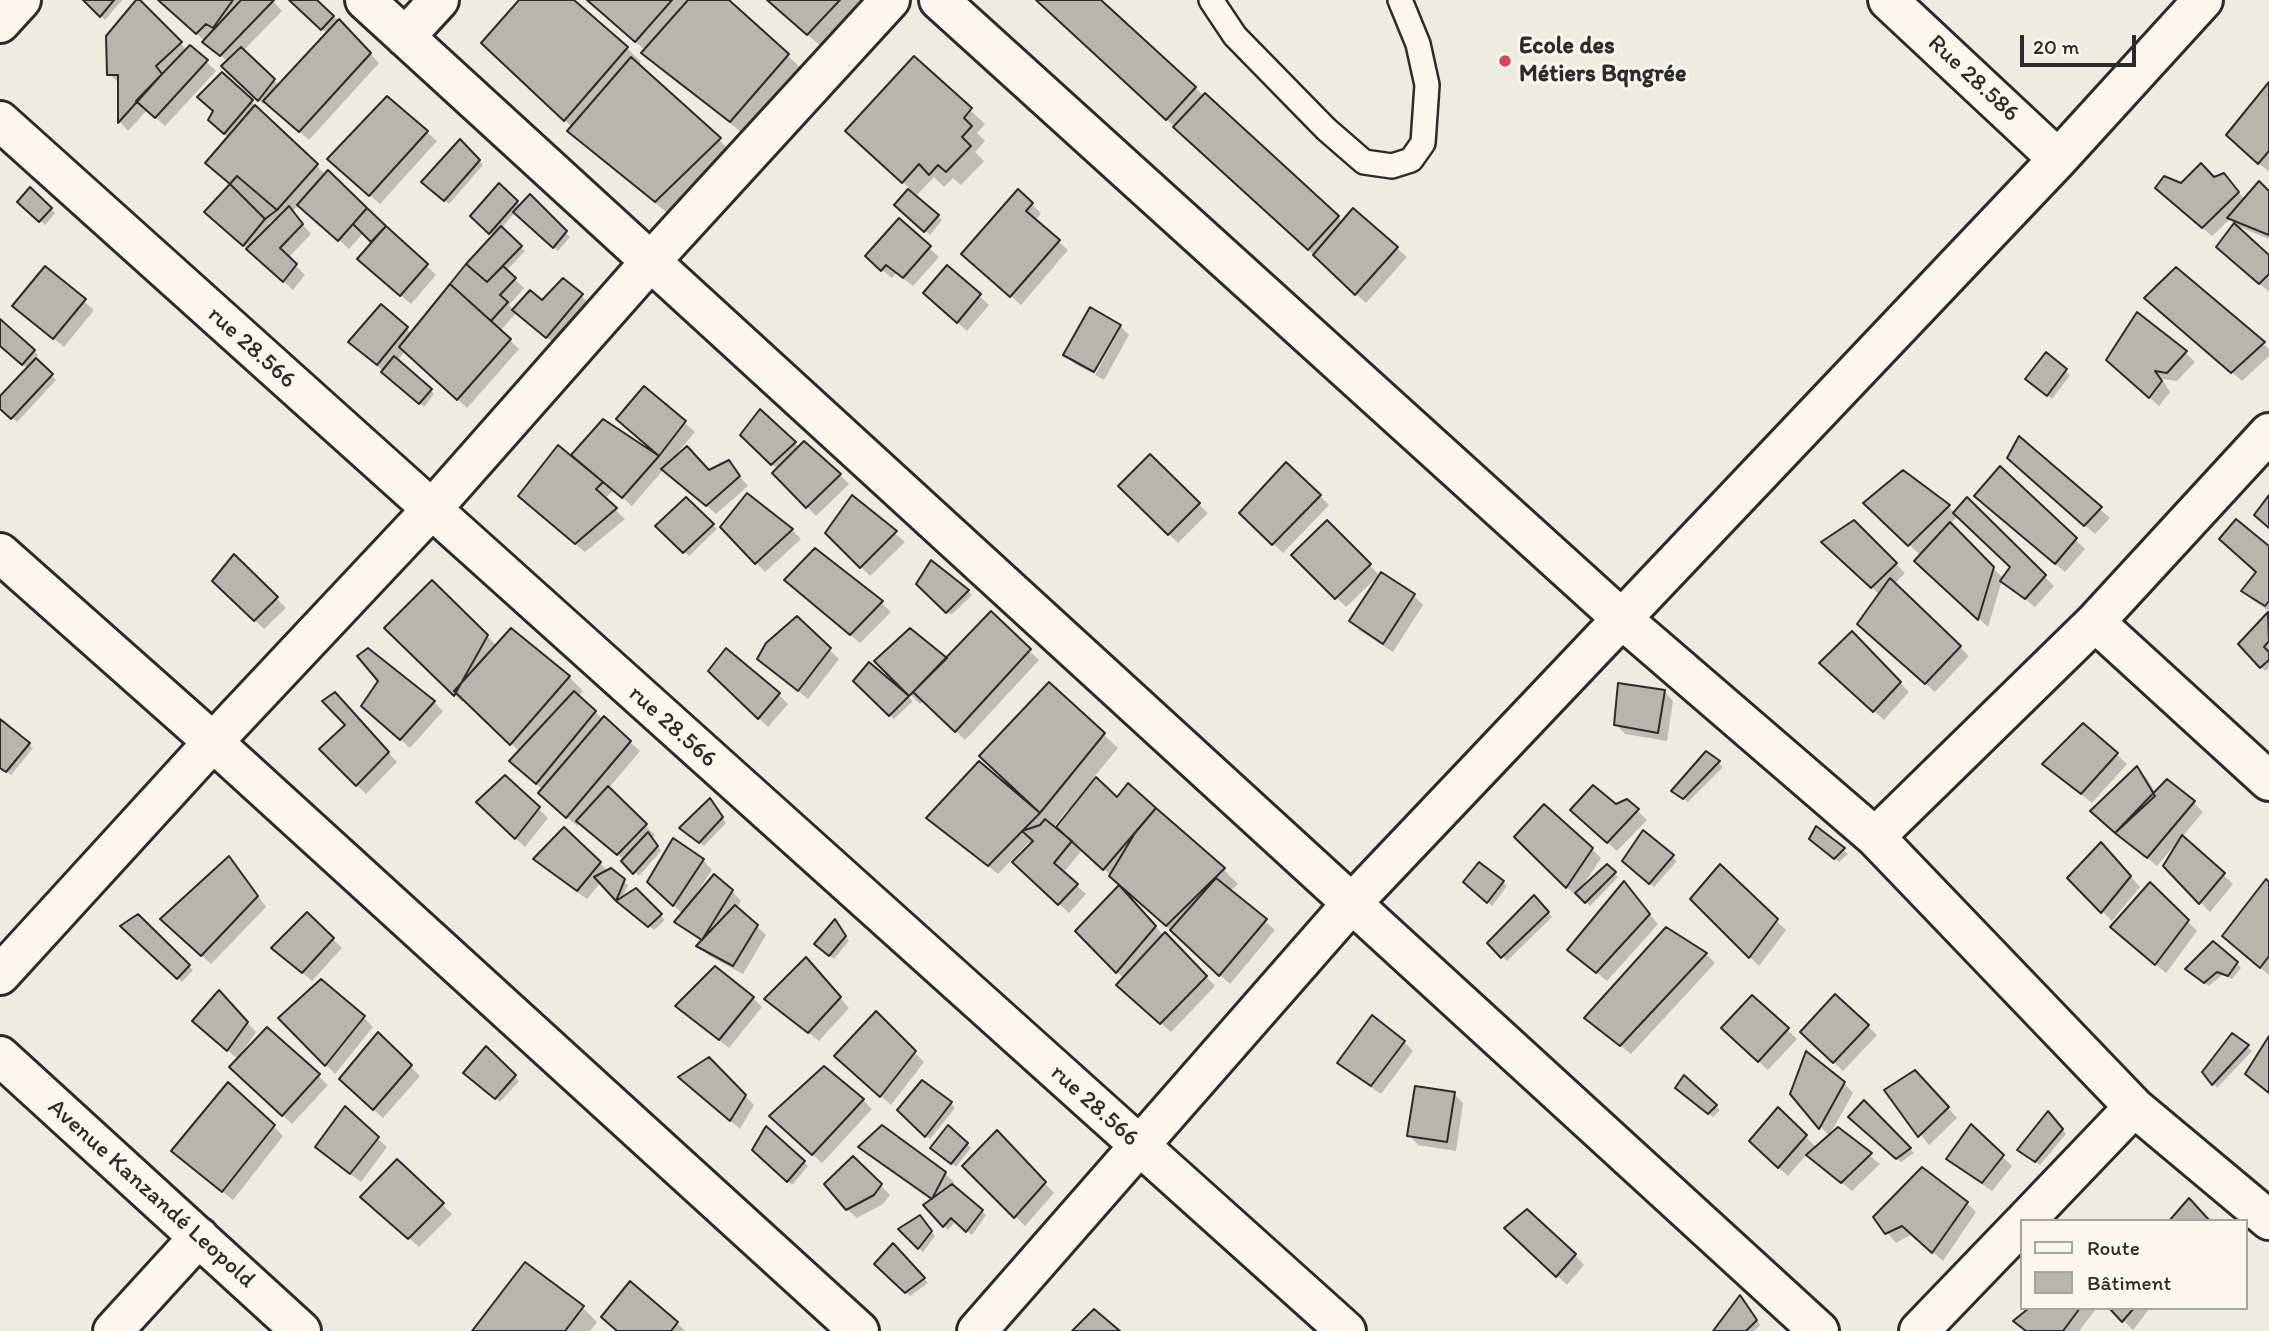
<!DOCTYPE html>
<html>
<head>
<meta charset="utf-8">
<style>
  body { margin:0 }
  #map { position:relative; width:2269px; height:1331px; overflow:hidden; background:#eeebe0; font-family:Itim,sans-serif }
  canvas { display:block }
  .legend { position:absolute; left:2020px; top:1219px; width:228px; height:91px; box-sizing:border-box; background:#fbf7ec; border:2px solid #a8a59f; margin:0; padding:9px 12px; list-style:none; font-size:21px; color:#2b2b2b }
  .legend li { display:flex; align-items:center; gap:14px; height:35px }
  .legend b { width:35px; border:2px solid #a8a59f }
  .scale { position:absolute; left:2020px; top:35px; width:116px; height:32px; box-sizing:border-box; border:4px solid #2b2b2b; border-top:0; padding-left:9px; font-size:21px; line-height:24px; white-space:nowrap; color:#2b2b2b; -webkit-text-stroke:5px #fbf7ec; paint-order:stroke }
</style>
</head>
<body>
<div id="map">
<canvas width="2269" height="1331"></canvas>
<ul class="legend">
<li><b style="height:9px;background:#fbf7ec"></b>Route</li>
<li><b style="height:19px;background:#b8b5ae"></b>Bâtiment</li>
</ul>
<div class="scale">20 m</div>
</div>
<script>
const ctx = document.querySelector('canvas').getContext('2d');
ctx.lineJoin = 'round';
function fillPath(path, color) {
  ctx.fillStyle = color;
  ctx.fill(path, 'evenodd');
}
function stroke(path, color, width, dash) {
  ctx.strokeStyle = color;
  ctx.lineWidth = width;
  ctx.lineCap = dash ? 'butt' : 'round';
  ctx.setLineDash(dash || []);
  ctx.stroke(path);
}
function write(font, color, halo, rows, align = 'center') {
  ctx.font = font + ' Itim,sans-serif';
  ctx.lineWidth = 6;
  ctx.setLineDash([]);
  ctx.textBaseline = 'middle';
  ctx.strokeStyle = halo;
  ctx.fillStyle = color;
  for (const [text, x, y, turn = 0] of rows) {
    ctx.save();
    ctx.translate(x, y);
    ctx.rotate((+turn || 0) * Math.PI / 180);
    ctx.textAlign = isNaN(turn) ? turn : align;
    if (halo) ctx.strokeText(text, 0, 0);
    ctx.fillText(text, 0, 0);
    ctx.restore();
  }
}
fillPath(new Path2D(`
  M85 0H122L105 20Z
  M160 0H272L282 11 243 51 280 86 327 34 291 0H314L339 21 379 63 309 140 266 101 263 104 223 66 228 62Z
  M522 0H572L627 48 641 62 638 66 733 153 670 215 584 145 570 131 572 127 498 57Z
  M587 0H726L802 69 745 135 657 67 643 53 645 50Z
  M768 0H868L823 48Z
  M1037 0H1098L1343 222 1353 210 1407 257 1366 303Z
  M138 1 187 50 190 47 216 71 165 126 147 110 128 131 120 122V84L109 74Z
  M914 58 985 124 977 133 985 141 975 152 984 161 961 185 953 178 944 187 934 177 915 197 942 220 930 235 896 205 910 189 862 145Z
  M222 74 326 175 328 172 436 275 411 304 368 268 374 242 364 232 349 249 300 204 292 212 311 234 288 258 305 275 293 290 216 221 232 185 229 138 219 129 215 112ZM278 216 280 218 271 227 268 224Z
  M2269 85V172L2238 145Z
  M387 98 437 141 380 204 339 168Z
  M460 142 483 165 449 204 428 186Z
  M2214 179 2233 185 2245 200 2269 193V239L2235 225 2269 257V292L2219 247 2236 224 2230 219 2212 236 2166 197 2181 185Z
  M499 185 521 206 530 197 570 237 558 251 515 212 501 229 525 251 506 271 524 288 509 305 514 310 542 303 581 296 591 305 557 346 517 312 500 331 519 349 467 408 405 351 397 361 434 394 424 407 360 351 406 328 412 334 494 236 473 216Z
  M30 190 55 213 45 225 20 202Z
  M1018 192 1041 213 1035 221 1068 250 1021 305 973 263Z
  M899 221 939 257 913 286 896 273 892 278 877 266Z
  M947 267 989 305 967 331 935 302Z
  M45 269 94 310 64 347 24 315Z
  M2176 269 2269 349V356L2242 381 2155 307Z
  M1091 310 1120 326H1118L1092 373 1075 364 1066 355Z
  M0 322 38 355 35 359 56 380 17 422 0 407V399L28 369 0 345Z
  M1121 327 1129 335 1104 380 1095 375Z
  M2185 352 2195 362 2177 381 2162 379 2170 392 2159 406 2118 370Z
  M2047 355 2070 375 2052 399 2032 383Z
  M645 389 695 432 673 458 674 460 709 472 728 463 748 486 716 514 664 469 632 506 614 490 604 499 625 519 585 552 529 505 603 421 653 454 655 452 628 429Z
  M761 411 800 448 840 475 849 484 816 516 774 473 778 470 743 435Z
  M2019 439 2110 518 2095 534 2018 468Z
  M1150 457 1208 513 1178 543 1120 486Z
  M2000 468 2085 549 2065 572 1986 505Z
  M1903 472 1956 513 1967 499 2054 586 2035 607 2002 580 1988 627 1926 570 1921 556 1866 503ZM1958 516 2012 567 2004 579 1950 524Z
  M1320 496 1329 505 1283 553 1242 513Z
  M852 497 905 542 870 576 828 533Z
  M686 499 717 529 689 556 657 526Z
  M1327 522 1379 575 1346 607 1294 555Z
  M1854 523 1905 573 1894 584 1969 656 1935 692 1869 633 1880 595 1833 551Z
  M722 527 792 530 801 539 765 572Z
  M2269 548V611L2252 600 2243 591 2258 573Z
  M234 556 286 608 264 629 215 580Z
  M432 582 497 646 569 677 583 691 578 697 640 751 608 789 655 835 651 838 661 851 639 876 624 860 580 822 577 826 550 802 543 790 521 770 520 752 464 699 462 702 387 628Z
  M918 584 968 591 972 595 951 615Z
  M796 589 881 603 891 612 860 643Z
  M1414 596 1423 605 1393 652 1360 631 1351 621Z
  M991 614 1039 660 965 740 924 700 920 704 877 661 947 660Z
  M2268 615 2269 650 2267 652 2269 654V668L2265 671 2241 644Z
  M797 619 839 659 808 699 759 659Z
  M1852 633 1909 692 1884 720 1831 672Z
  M869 664 913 701 894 719 856 681Z
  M710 671 778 694 788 704 768 727Z
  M1049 684 1118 748 1094 777 1118 800 1128 785 1224 870 1238 884 1230 891 1275 930 1230 984 1125 889 1123 891 1164 936 1165 935 1215 986 1171 1032 1127 994 1124 979 1078 931 1121 885 1083 849 1063 873 1086 894 1069 913 1015 862 1031 845 1029 842 998 874 938 827 1034 810 1036 808ZM1068 809 1071 811 1056 830 1053 828Z
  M1664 691 1673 701 1667 741 1625 734 1616 724Z
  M434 702 443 711 410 748 373 715Z
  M344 703 397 762 366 794 322 750 348 725Z
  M0 721 33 748 11 775 0 767Z
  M2083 725 2127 764 2092 803 2044 764Z
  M1706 753 1723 767 1688 802 1678 795Z
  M2137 768 2146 777 2156 793 2194 803 2203 812 2182 837 2233 884 2210 912 2165 866 2177 846 2175 845 2157 866 2102 821Z
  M505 777 548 818 525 847 479 802Z
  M1627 801 1647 820 1617 851 1582 819Z
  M714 804 726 823 704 846 686 832Z
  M1817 829 1848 854 1839 862 1815 843Z
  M564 830 608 871 628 885 622 898 635 890 665 920 654 930 622 905 601 882 587 899 544 868 535 859Z
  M1644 832 1677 861 1654 887 1628 865Z
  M1517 837 1592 849 1601 858 1582 887 1607 866 1618 877 1590 906 1578 893 1576 896Z
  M2110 853 2140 887 2112 921 2069 878Z
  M229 859 238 868 266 907 211 964 172 928Z
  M703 860 712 870 696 894 698 896 732 891 741 901 737 908 766 935 743 974 708 955 699 946 702 942 686 931 676 922 683 914 658 891Z
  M1720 867 1786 930 1759 966 1692 899Z
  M1466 882H1503L1507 886 1492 906Z
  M1624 884 1658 924 1607 981 1569 950Z
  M2150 884 2197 931 2166 973 2122 936Z
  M2269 885V975L2233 945Z
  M1538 901 1552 917 1507 961 1489 943Z
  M307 914 342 948 312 981 274 948Z
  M138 916 193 970 182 982 123 926Z
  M839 926 849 941 834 959 820 948Z
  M1706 954 1715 963 1631 1054 1586 1018Z
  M2237 963 2241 968 2232 979 2222 975 2209 986 2191 973Z
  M815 969 849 1008 819 1041 766 999Z
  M219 993 256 1032 240 1055 242 1057 267 1029 328 1085 292 1124 241 1076 239 1060 204 1030Z
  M1836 996 1877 1035 1843 1071 1802 1032Z
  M1752 997 1797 1039 1768 1070 1724 1028Z
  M753 998 762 1007 729 1048 677 1006Z
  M876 1014 924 1062 891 1105 846 1065Z
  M363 1017 373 1027 335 1074 280 1018Z
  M378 1034 420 1076 383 1118 350 1089Z
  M2233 1036 2252 1051 2217 1088 2204 1072Z
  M1404 1042 1413 1051 1381 1094 1348 1072 1339 1063Z
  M486 1049 519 1081 500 1102 470 1077Z
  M709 1059 754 1105 740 1129 690 1086Z
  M1684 1078 1720 1110 1713 1117 1681 1092Z
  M1924 1081 1957 1118 1929 1145 1886 1090Z
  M1844 1083 1853 1093 1829 1136 1792 1094Z
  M1454 1094 1463 1103 1456 1151 1418 1145 1409 1135Z
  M863 1100 872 1109 822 1163 780 1125Z
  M1864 1102 1914 1153 1901 1162 1854 1121Z
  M951 1103 955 1108 930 1139 899 1109Z
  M1778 1110 1817 1148 1838 1129 1880 1164 1852 1191 1807 1154 1788 1176 1760 1150Z
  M2052 1117 2066 1134 2040 1165 2024 1154Z
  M274 1127 283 1136 233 1200 183 1160Z
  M948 1127 971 1148 956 1167 937 1152Z
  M1971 1127 2012 1166 1992 1191 1958 1168 1948 1158Z
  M767 1129 808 1166 792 1185 755 1150Z
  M377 1138 387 1147 361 1182 327 1156Z
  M1006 1142 1054 1193 1025 1226 964 1166Z
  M860 1147 945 1173 954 1182 952 1186 986 1215 972 1235 956 1221 948 1230 926 1205 932 1201 869 1156Z
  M853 1158 890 1195 883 1204 857 1218 847 1209Z
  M397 1161 452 1214 419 1247 372 1206Z
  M1967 1203 1976 1212 1943 1261 1912 1234 1896 1243 1875 1218Z
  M924 1222 935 1236 923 1252 900 1230Z
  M1507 1228 1575 1255 1584 1265 1567 1285Z
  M893 1246 928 1283 910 1296 876 1264Z
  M526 1264 583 1308 597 1322 590 1331H474Z
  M1744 1302 1760 1325 1754 1331H1715Z
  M2031 1308H2092L2095 1310 2079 1331H2026L2016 1321Z
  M2111 1308H2150L2133 1330Z
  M677 1323 685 1331H618Z`), '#0003');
const building = new Path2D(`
  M83 0H114L100 17Z
  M136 0H140L182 42 156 66 162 74 118 123V75H107L106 36Z
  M158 0H233L213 28 206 24 196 34Z
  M241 0H274L220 56 202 42Z
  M289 0H317L334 16 321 30Z
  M519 0H574L628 47 564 121 481 43Z
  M587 0H672L635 42Z
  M688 0H729L789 54 730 122 641 53Z
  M767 0H840L807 35Z
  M1036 0H1101L1196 87 1166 120Z
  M339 19 371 53 299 132 263 101Z
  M190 45 208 60 155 118 136 101Z
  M241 47 275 79 258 101 221 66Z
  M914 56 972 108 964 118 972 126 962 137 971 146 946 172 938 165 929 175 919 164 902 183 845 131Z
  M631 57 721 138 655 202 567 131Z
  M222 72 253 100 224 134 208 120 213 111 197 97Z
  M2269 82V151L2258 164 2226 135Z
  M1205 93 1339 216 1308 250 1173 127Z
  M387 96 428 131 369 196 327 159Z
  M255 105 318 164 277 210 237 176 230 184 205 163Z
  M460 139 480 160 444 201 421 182Z
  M2201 163 2214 177 2224 173 2239 192 2202 228 2155 188 2164 176 2181 183Z
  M328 170 367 208 338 241 297 205Z
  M237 176 277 210 265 219 230 184Z
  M2259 181 2269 191V235L2227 218Z
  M499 183 518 201 489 234 470 216Z
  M230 184 265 219 243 246 204 212Z
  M30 187 52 208 39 222 17 202Z
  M908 189 939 215 924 232 894 205Z
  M1018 189 1033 203 1026 211 1060 240 1010 297 961 254Z
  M530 194 567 231 553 248 513 212Z
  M289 206 303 224 280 248 297 264 283 282 246 249Z
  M367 208 386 226 371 242 353 224Z
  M1353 208 1398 247 1355 295 1313 255Z
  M899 218 931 246 903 278 886 265 881 271 865 256Z
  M2234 223 2269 255V274L2259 284 2216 247Z
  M386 226 428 264 400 296 357 259Z
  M501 226 522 246 487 282 466 264Z
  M466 264 487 282 503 266 516 278 500 295 508 302 491 321 450 284Z
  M947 265 981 294 957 323 923 293Z
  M45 266 86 299 53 339 12 306Z
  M2176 267 2265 342 2231 373 2144 298Z
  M563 278 583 294 546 338 512 310 530 290 542 300Z
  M450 284 511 339 457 400 399 347Z
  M381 304 408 327 377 365 348 342Z
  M1090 307 1121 325 1094 372 1063 355Z
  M2137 312 2187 351 2167 373 2155 371 2162 381 2149 398 2106 360Z
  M0 319 35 350 22 365 0 346Z
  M2046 352 2067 369 2047 396 2025 379Z
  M394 356 432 389 419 404 381 372Z
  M36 358 53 374 11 419 0 409V396Z
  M644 386 686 421 659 456 616 419Z
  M760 409 796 442 771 465 740 435Z
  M603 419 659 456 622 498 571 455Z
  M2019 436 2102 507 2084 526 2007 458Z
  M804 441 841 474 806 508 772 473Z
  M558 445 603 482 596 489 617 508 575 544 518 496Z
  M687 446 709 470 729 460 740 476 706 506 661 469Z
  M1150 454 1200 503 1168 535 1118 486Z
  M1286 462 1321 495 1272 545 1239 513Z
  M2000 466 2077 538 2055 564 1974 496Z
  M1903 470 1950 505 1908 546 1863 503Z
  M747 493 793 529 755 564 720 527Z
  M852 495 897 531 860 568 825 533Z
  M2269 495V528L2254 515Z
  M686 497 714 524 683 553 655 526Z
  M1967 497 2046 575 2025 599 2000 581 2010 567 1953 513Z
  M2236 519 2269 546V601L2265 606 2241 591 2256 572 2219 539Z
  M1327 520 1371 564 1335 599 1291 555Z
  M1854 520 1897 563 1871 588 1821 542Z
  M1950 522 1994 567 1978 620 1914 561Z
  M815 548 883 601 850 635 784 580Z
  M234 554 278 597 254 621 212 581Z
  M931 560 969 590 946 613 916 584Z
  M1381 572 1415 594 1383 644 1349 621Z
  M1890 578 1961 646 1925 684 1857 624Z
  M432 580 488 635 454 696 384 628Z
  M991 611 1031 649 955 732 913 692Z
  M2268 612 2269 641 2264 647 2269 652V660L2260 668 2238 644Z
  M797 616 831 648 798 691 757 659 766 643Z
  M511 628 570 676 510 745 454 691Z
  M910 628 947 658 909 696 874 661Z
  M1852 631 1901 682 1873 712 1819 663Z
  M368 648 435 701 400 740 361 706 378 681 357 656Z
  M726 648 780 693 758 719 708 671Z
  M869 662 909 696 889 716 853 681Z
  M1049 682 1105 733 1040 813 979 756Z
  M1618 683 1665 690 1658 733 1614 725Z
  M574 691 596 711 536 784 509 761Z
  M335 692 389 752 356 786 319 749 345 725 322 701Z
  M604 716 631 741 566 818 538 793Z
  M0 719 30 743 6 772 0 768Z
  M2083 723 2118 753 2081 794 2042 764Z
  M1706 751 1720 761 1683 799 1671 791Z
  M979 761 1040 813 988 866 926 818Z
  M2137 766 2155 796 2115 833 2090 811Z
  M505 775 540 807 515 839 476 802Z
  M1096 777 1117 797 1128 783 1156 808 1103 870 1056 827Z
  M2167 779 2195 801 2147 858 2115 833Z
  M1593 785 1616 804 1627 799 1639 809 1607 843 1570 810Z
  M608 786 647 824 617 855 576 821Z
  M710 798 723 817 699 843 679 828Z
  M1544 804 1593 848 1566 888 1514 837Z
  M1156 808 1225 868 1166 926 1109 876 1135 833Z
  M1045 819 1072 841 1054 863 1078 884 1058 905 1012 862 1033 841 1022 831 1040 825Z
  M1816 826 1845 848 1834 859 1809 839Z
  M564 827 601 862 577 891 533 859Z
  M1643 830 1674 855 1649 884 1622 861Z
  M648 832 658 846 633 874 621 861Z
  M2182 835 2225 873 2199 904 2163 866Z
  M673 838 704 859 673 906 647 882Z
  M2101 842 2131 876 2101 913 2067 878Z
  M229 856 258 896 201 956 160 919Z
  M1479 862 1504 881 1487 903 1463 882Z
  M1607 864 1616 872 1585 903 1575 893Z
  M1720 864 1778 919 1749 958 1690 899Z
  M611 868 625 879 616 901 594 877Z
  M714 874 733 890 702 940 674 922Z
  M1216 878 1267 919 1219 976 1170 930Z
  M2266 879 2269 882V956L2260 968 2222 936Z
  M1624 881 1650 914 1596 973 1567 950Z
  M2150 882 2189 920 2155 965 2110 927Z
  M1119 885 1156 926 1116 973 1075 931Z
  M636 888 662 914 648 927 616 901Z
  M1534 895 1549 912 1501 958 1487 943Z
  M735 905 758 925 733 966 696 946Z
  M307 912 334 938 302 973 271 948Z
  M138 914 190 965 177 979 120 926Z
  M835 919 846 936 829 956 814 944Z
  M1666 927 1707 953 1620 1046 1584 1018Z
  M1165 932 1207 976 1160 1024 1116 985Z
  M2213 941 2238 962 2228 976 2217 972 2204 983 2185 969Z
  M806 957 841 997 808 1033 764 999Z
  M715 966 754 997 719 1040 675 1006Z
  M321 979 365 1016 325 1066 278 1018Z
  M219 990 248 1022 227 1051 192 1021Z
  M1835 994 1869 1025 1833 1063 1800 1032Z
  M1752 995 1789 1028 1758 1062 1721 1028Z
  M876 1011 916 1051 880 1097 834 1056Z
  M1372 1015 1405 1041 1371 1086 1337 1063Z
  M267 1027 320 1074 282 1116 229 1067Z
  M378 1032 412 1065 373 1110 339 1079Z
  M2232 1033 2249 1045 2212 1085 2202 1072Z
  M2269 1036V1093L2245 1074Z
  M486 1046 516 1075 495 1099 463 1073Z
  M1806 1051 1845 1082 1819 1129 1790 1094Z
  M709 1057 746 1095 730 1121 678 1077Z
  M824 1066 864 1099 812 1155 769 1116Z
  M1915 1070 1949 1107 1918 1137 1884 1090Z
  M1684 1075 1717 1105 1708 1114 1675 1088Z
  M922 1080 952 1102 925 1137 897 1110Z
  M228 1082 275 1125 222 1192 171 1151Z
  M1415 1086 1455 1092 1447 1142 1407 1136Z
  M1864 1100 1911 1148 1896 1159 1848 1117Z
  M345 1106 379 1137 350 1174 315 1147Z
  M1778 1107 1807 1135 1778 1168 1749 1141Z
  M2048 1111 2063 1129 2035 1162 2017 1150Z
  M1971 1124 2004 1155 1982 1183 1946 1159Z
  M882 1125 946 1172 932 1199 858 1147Z
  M948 1125 968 1143 951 1164 930 1148Z
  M766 1126 805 1161 787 1182 752 1150Z
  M1838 1127 1872 1153 1841 1183 1806 1155Z
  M997 1130 1046 1182 1014 1218 962 1166Z
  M853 1156 882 1184 874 1195 846 1210 824 1184Z
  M397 1159 444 1203 408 1239 360 1197Z
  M1922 1167 1968 1202 1932 1253 1902 1226 1885 1234 1873 1217Z
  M952 1184 983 1210 966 1232 951 1218 943 1227 923 1205Z
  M2189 1198 2210 1221H2169Z
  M1527 1209 1576 1254 1556 1277 1504 1228Z
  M920 1215 932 1231 918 1249 898 1229Z
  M893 1243 925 1278 905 1293 874 1264Z
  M525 1262 584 1306 565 1331H472Z
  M630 1281 678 1322 671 1331H617L601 1317Z
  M1740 1295 1757 1320 1746 1331H1713Z
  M2029 1308H2080L2063 1331H2026L2013 1321Z
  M2109 1308H2134L2122 1322Z
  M1094 1309 1120 1331H1072Z`);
fillPath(building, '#b8b5ae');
stroke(building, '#2b2b2b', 2);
const service = new Path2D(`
  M1211 0 1235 36 1326 129 1364 162 1392 166 1411 160 1423 143 1427 85 1418 44 1400 0`);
const minor = new Path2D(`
  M365 0 1819 1331
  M939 0 1622 619 1875 837 2134 1107 2269 1220
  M1888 0 2058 159
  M0 23 21 0
  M405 37 439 0
  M0 121 1346 1331
  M0 553 213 742 859 1331
  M2095 622 2269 781
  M1875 837 2095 622 2269 433
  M0 975 213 742 431 510 651 261 890 0
  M0 1056 301 1331
  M2025 1221 2134 1107
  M113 1331 199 1237
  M977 1331 1352 903 2058 159 2203 0
  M1919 1331 2022 1224`);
stroke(service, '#2b2b2b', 28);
stroke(minor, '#2b2b2b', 44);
stroke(service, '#fbf7ec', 23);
stroke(minor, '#fbf7ec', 38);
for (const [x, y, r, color] of [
  [1505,61,7,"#d1495b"]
]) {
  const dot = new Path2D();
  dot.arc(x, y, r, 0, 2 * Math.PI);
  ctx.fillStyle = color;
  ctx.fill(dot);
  stroke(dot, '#fbf7ec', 2.5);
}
write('bold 24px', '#2b2b2b', '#fbf7ec', [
  ["Ecole des",1519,47],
  ["Métiers Bqngrée",1519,75]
], 'left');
write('24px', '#2b2b2b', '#fbf7ec', [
  ["Rue 28.586",1973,79,43],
  ["rue 28.566",251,348,42],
  ["rue 28.566",672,727,42],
  ["rue 28.566",1094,1106,42],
  ["Avenue Kanzandé Leopold",151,1194,42]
]);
</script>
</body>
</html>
